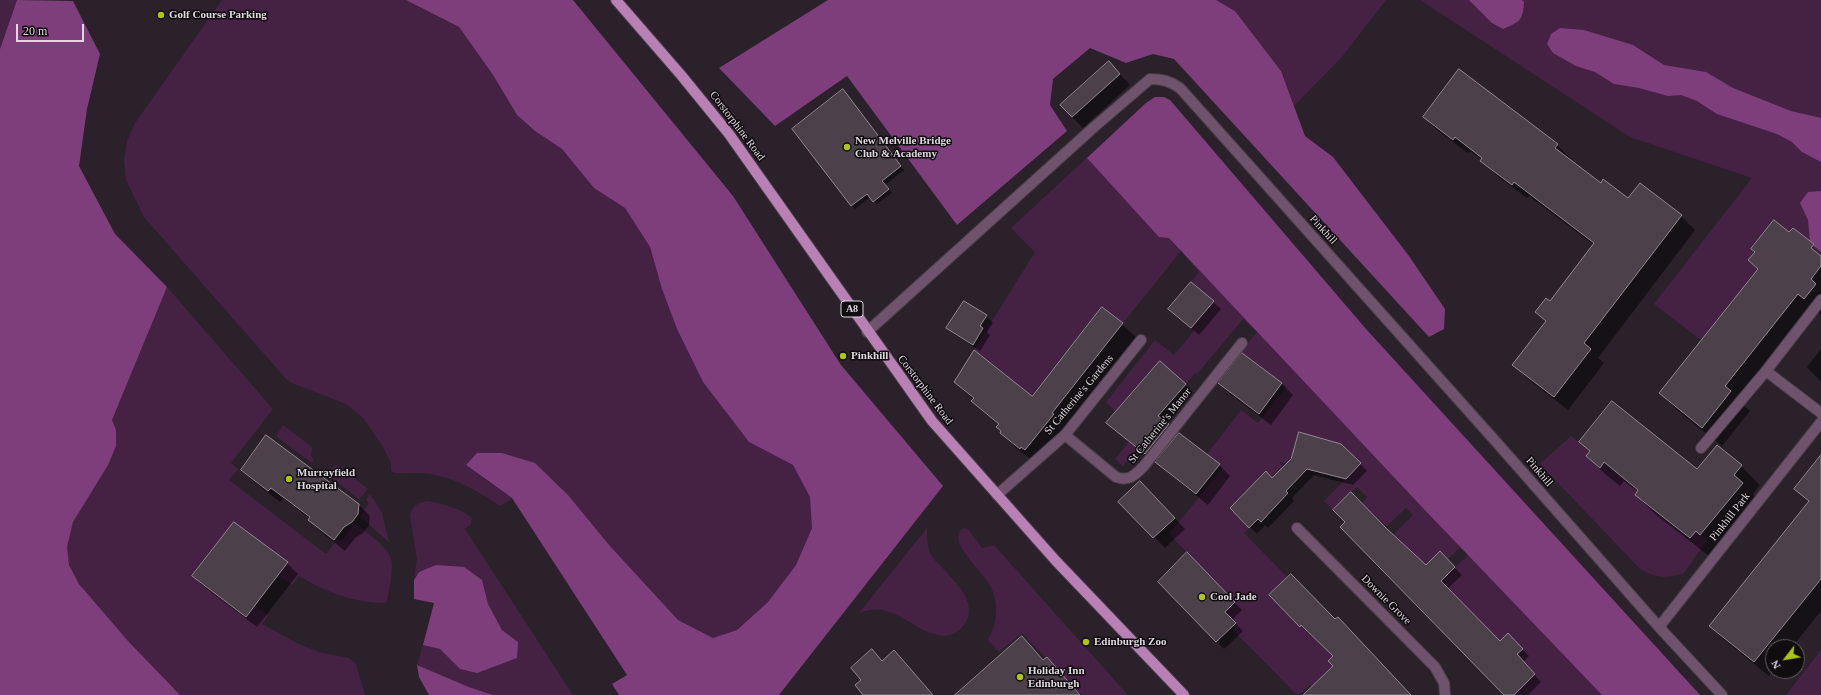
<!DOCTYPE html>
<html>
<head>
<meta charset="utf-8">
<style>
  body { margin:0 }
  #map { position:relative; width:1821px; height:695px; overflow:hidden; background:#2a212a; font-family:"Times New Roman",serif }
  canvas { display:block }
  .north { position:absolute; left:1765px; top:639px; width:40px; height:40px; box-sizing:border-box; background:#100c10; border:1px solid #635e63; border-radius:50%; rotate:239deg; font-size:11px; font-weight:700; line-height:16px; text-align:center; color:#dfd9df }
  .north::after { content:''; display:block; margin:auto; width:14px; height:18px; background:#adc60e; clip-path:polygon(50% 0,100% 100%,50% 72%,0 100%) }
  .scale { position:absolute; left:16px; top:24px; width:68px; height:18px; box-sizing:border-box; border:2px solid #dfd9df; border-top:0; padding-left:5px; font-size:12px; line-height:14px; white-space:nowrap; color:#dfd9df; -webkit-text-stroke:3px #100c10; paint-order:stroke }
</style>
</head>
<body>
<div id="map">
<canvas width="1821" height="695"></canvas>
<div class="north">N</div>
<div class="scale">20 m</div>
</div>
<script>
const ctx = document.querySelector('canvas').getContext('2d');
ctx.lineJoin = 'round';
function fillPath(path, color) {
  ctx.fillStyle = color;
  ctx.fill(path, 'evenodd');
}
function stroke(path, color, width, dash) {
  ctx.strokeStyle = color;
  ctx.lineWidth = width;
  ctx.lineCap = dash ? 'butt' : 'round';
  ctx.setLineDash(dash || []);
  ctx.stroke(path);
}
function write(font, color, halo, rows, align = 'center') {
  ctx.font = font + ' "Times New Roman",serif';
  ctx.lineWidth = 3;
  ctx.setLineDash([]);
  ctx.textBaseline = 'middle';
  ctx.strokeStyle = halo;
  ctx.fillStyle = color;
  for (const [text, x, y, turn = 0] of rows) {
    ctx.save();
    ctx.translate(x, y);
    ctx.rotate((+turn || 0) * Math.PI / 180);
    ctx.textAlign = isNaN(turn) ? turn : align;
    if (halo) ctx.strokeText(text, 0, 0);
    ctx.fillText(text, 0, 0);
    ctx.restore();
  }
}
fillPath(new Path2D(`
  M0 0H17L0 49Z
  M222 0H406L459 27 493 75 517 115 535 131 562 149 594 188 625 208 650 247 662 289 677 329 703 382 749 442 793 465 811 497 812 528 796 565 768 602 737 630 713 638 678 620 610 546 568 495 535 463 478 453 466 465 487 481 512 498 500 506C478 491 457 479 431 474 418 472 406 474 394 473L391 470V463L382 445 363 418 346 404 292 383 286 379 144 217 126 180 124 160 127 141 135 123Z
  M1216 0H1386L1341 58 1294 106 1281 71 1235 11Z
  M1420 0H1821V256L1811 248 1814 244 1793 228 1789 232 1774 220 1751 249 1755 252 1748 260 1758 269 1701 340 1654 304 1752 178 1630 137Z
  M1155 97H1164L1170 100 1366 329 1700 695H1514L1535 674 1530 669 1513 658 1523 649 1508 633 1498 643 1495 636 1441 581 1468 555 1460 547 1448 559 1440 551 1426 565 1421 560 1416 564 1400 547 1404 544 1398 538 1373 562 1370 558 1413 515 1406 508 1386 527 1362 503 1367 497 1357 487 1333 510 1324 501 1361 463 1354 456 1336 465 1342 444 1299 432 1290 464 1279 462 1295 482 1272 478 1265 472 1230 508 1249 528 1244 533 1287 577 1269 595 1300 627 1306 621 1321 633 1316 639 1333 656 1328 661 1335 667 1320 695 1310 685 1299 695H1297L1233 630 1238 625 1225 611 1235 602 1169 534 1223 468 1207 454 1241 410 1258 423 1286 387 1240 352 1257 332 1243 319 1197 374 1195 373 1186 384 1160 361 1116 412 1106 402 1155 340 1174 355 1194 331 1191 328 1214 301 1191 282 1199 272 1181 251 1123 323 1102 307 1031 396 985 409 1010 378 974 350 1035 252 1011 228 1146 103Z
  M167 287 273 409 231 463 238 469 229 480 326 554 338 539 341 542 355 523C365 532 388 546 391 559 394 570 389 592 386 603 354 603 326 592 299 576L292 585 278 575 287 562 234 522 192 576 245 617 255 605 268 616 262 624 299 644 322 653 349 658 356 664 365 695H180C154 669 129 642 105 614 92 599 77 585 70 566 51 515 128 471 112 420Z
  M283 425 313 448C310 453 311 456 314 460L312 463 276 436Z
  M1136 433 1144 440 1123 466 1115 459Z
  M1571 436 1590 451 1586 456 1600 468 1604 462 1638 490 1635 495 1649 507 1654 502 1665 518 1689 538 1696 531 1707 540 1684 573C1668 579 1655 578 1640 569L1540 464Z
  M337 465 368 489 359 499 325 472Z
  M370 494 382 513 389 542 360 517 369 503 366 500Z
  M427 501C443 504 460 508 472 518L471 524 465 529 573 695H493L469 687 417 665 423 645 440 649 460 669 518 642 502 630 488 604 482 580 419 571 414 580 417 559 410 516C412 506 417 503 427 501Z
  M927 528C927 537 927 546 931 555 933 559 938 563 941 566 951 578 963 588 968 603 970 611 969 619 963 626 941 653 909 616 886 611 877 608 868 610 859 613Z
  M964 528 968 529 982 548 994 545 1128 695H1081L1022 633 999 652 988 640C997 623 999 607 992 589 987 575 943 539 964 528Z
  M1821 650V695H1786Z`), '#452244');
fillPath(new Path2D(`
  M17 0 73 1 100 54 87 109 79 166 115 234 167 287 112 420 116 430V446L108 465 73 522 67 547 69 565 79 584 129 642 180 695H0V49Z
  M406 0H573L733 196 841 365 943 486 779 695H619L612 684 627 675 512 498 466 465 477 453H502L535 463 568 495 610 546 678 620 713 638 737 630 768 602 796 565 812 528 810 497 793 465 749 442 703 382 677 329 662 289 650 247 625 208 594 188 562 149 535 131 517 115 493 75 459 27Z
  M828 0H1216L1235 11 1281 71 1305 136 1333 157 1409 256 1445 309 1444 329 1429 337 1174 59 1153 54 1126 63 1090 48 1053 79 1050 105 1067 131 957 225 847 76 775 126 719 68Z
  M1469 0H1522L1524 2C1523 20 1520 22 1503 29L1492 23Z
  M1560 28 1584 30 1633 45 1664 65 1706 72 1733 88 1791 111 1821 118V162L1802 152 1792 142 1777 134 1717 114 1697 101 1681 95 1668 96 1639 88 1614 84 1595 72 1576 66 1553 53 1547 44 1551 34Z
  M1155 97H1164L1170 100 1366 329 1700 695H1602L1422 507 1169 238 1159 237 1087 158 1146 103Z
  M1821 191V256L1811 248 1814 244 1810 241 1808 220 1800 203 1808 192Z
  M436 565 464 567 482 580 488 604 502 630 518 642 517 658 477 673 460 669 440 649 423 645 434 603 414 599V580L419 572Z
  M417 665 469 687 493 695H429L419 677Z`), '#7d3e7b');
fillPath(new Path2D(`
  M1460 71 1557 145 1571 159 1570 161 1601 185 1629 200 1640 185 1681 216 1695 230 1598 358 1604 363 1568 410 1528 379 1514 365 1546 322 1536 312 1551 303 1594 245 1529 196 1527 198 1496 175 1482 160 1470 151 1468 153 1438 131 1424 117Z
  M1120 74 1130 85 1083 128 1072 117Z
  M846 94 904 170 885 185 892 193 877 204 870 197 855 209 852 205Z
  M1793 229 1821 252V315L1817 312 1743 405 1750 411 1722 446 1679 412 1660 393 1759 270 1749 260 1790 234Z
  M1191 283 1221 309 1199 335 1177 316Z
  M1102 308 1122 324 1138 339 1041 464 1037 461 1036 463 1016 448 1001 433 1002 431 999 425 955 382 1032 397Z
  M986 316 993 323 987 332 990 335 980 351 954 334 947 328Z
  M1821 349V382L1807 367Z
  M1242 355 1282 384 1293 395 1271 425 1230 394 1219 383Z
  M1185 384 1192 392 1165 423 1175 432 1153 461 1107 423Z
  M1580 442 1697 471 1741 466 1760 485 1753 494 1761 502 1709 556 1655 514 1636 495 1638 492 1624 481 1620 486 1606 475 1587 456 1590 452Z
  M1341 445 1367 471 1353 485 1314 475 1292 498 1294 501 1268 528 1265 525 1257 534 1231 508 1272 479Z
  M1157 462 1219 465 1230 476 1208 505 1168 473Z
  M242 470 359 505 370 516 369 525 363 533 355 538 345 551 320 531 309 520 310 519 283 498 280 502 253 481Z
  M1821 472V611L1792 647H1773V670L1769 676 1724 640 1710 626 1809 502 1795 489Z
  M1151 494 1185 529 1165 548 1120 502Z
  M1387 530 1426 566 1440 553 1462 575 1447 589 1500 642 1508 635 1529 656 1523 662 1541 682 1528 695H1505Z
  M1187 554 1242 610 1232 620 1243 631 1224 649 1159 582Z
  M287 563 298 574 257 627 204 587 193 576Z
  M1270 595 1409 695H1304L1335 666 1334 656 1310 632 1308 633Z
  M1022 637 1044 660 1047 658 1081 695H956Z
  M872 651 883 661 894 652 934 695H865L862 680Z`), '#0007');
const building = new Path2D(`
  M1109 61 1120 74 1072 117 1060 105Z
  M1459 69 1558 144 1555 148 1601 183 1603 179 1628 198 1640 183 1682 215 1584 343 1591 349 1554 397 1512 365 1546 321 1535 312 1546 298 1550 301 1594 243 1514 182 1512 185 1480 161 1482 158 1455 137 1453 140 1423 117Z
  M843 89 901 166 882 181 889 189 873 202 867 194 851 206 792 129Z
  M1774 220 1789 232 1793 228 1814 244 1811 248 1821 256V266L1811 279 1816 284 1804 299 1798 294 1725 386 1731 391 1702 428 1659 393 1758 269 1748 260 1755 252 1751 249Z
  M1191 282 1214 301 1191 328 1168 309Z
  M964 301 987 315 980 326 983 328 973 345 946 328Z
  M1102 307 1123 323 1052 413 1054 414 1025 450 1021 447 1020 449 1000 433 1001 431 996 427 999 424 971 401 974 398 954 382 974 350 1032 396Z
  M1242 353 1282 383 1259 414 1218 383Z
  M1160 361 1186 384 1158 416 1169 424 1145 454 1106 423Z
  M1612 401 1697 469 1717 445 1742 465 1734 475 1743 483 1700 535 1696 531 1690 538 1635 495 1638 490 1604 462 1600 468 1586 456 1590 451 1579 442Z
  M1299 432 1341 444 1361 463 1346 479 1307 469 1286 491 1288 493 1261 522 1258 519 1249 528 1230 508 1266 471 1272 478 1291 459Z
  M1179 433 1220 464 1196 494 1155 462Z
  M266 435 359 504 358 514 352 522 344 527 334 540 308 520 310 517 271 488 268 491 241 470Z
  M1821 455V579L1754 662 1709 626 1809 501 1794 489Z
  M1140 481 1175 518 1153 538 1118 502Z
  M1351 492 1386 528 1426 565 1440 551 1455 567 1441 581 1500 641 1508 633 1523 649 1517 654 1535 674 1514 695H1504L1340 527 1345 522 1333 510Z
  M234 522 288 562 246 617 192 576Z
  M1187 552 1235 602 1225 612 1236 623 1216 642 1158 582Z
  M1291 574 1335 619 1338 617 1411 695H1303L1333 666 1328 661 1333 656 1301 625 1300 627 1269 595Z
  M1022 636 1043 660 1047 657 1080 695H955Z
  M872 649 882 661 894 650 933 695H863L855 685 861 680 851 668Z`);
fillPath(building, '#4c414b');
stroke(building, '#938792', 1);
const street = new Path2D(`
  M867 332 1093 128 1150 79C1162 79 1170 81 1180 88L1498 444 1659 627 1722 695
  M1766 371 1821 413
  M1065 435 1116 477C1129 482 1135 475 1144 466L1242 343
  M1701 448 1766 371 1821 300
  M997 495 1065 435 1141 340
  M1297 528 1435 667 1444 683 1445 695
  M1659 627 1821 422`);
const primary = new Path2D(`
  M616 0 681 75 729 134 932 421 1056 561 1184 695`);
stroke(street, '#473e47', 12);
stroke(primary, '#473e47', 12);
stroke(street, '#6f536d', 10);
stroke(primary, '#b980b6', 10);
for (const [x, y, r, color] of [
  [161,15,4,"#adc60e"],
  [847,147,4,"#adc60e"],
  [843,356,4,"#adc60e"],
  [289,479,4,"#adc60e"],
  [1202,597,4,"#adc60e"],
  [1086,642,4,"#adc60e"],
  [1020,677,4,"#adc60e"]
]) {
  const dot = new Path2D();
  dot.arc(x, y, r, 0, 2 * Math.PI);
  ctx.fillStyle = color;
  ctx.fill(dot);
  stroke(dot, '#100c10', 1.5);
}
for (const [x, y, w] of [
  [852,309,22]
]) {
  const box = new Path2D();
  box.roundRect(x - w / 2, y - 8, w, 16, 3);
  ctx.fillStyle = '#100c10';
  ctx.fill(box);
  stroke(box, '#dfd9df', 1);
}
write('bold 10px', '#dfd9df', null, [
  ["A8",852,309]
]);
write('bold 11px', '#dfd9df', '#100c10', [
  ["Golf Course Parking",169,15],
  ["New Melville Bridge",855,141],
  ["Club & Academy",855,154],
  ["Pinkhill",851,356],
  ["Murrayfield",297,473],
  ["Hospital",297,486],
  ["Cool Jade",1210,597],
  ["Edinburgh Zoo",1094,642],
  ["Holiday Inn",1028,671],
  ["Edinburgh",1028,684]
], 'left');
write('11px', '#dfd9df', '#100c10', [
  ["Corstorphine Road",737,126,53],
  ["Pinkhill",1323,230,48],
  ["Corstorphine Road",925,390,53],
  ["St Catherine's Gardens",1079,395,-50],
  ["St Catherine's Manor",1160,426,-51],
  ["Pinkhill",1539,472,49],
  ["Pinkhill Park",1730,517,-52],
  ["Downie Grove",1386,600,45]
]);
</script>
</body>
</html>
